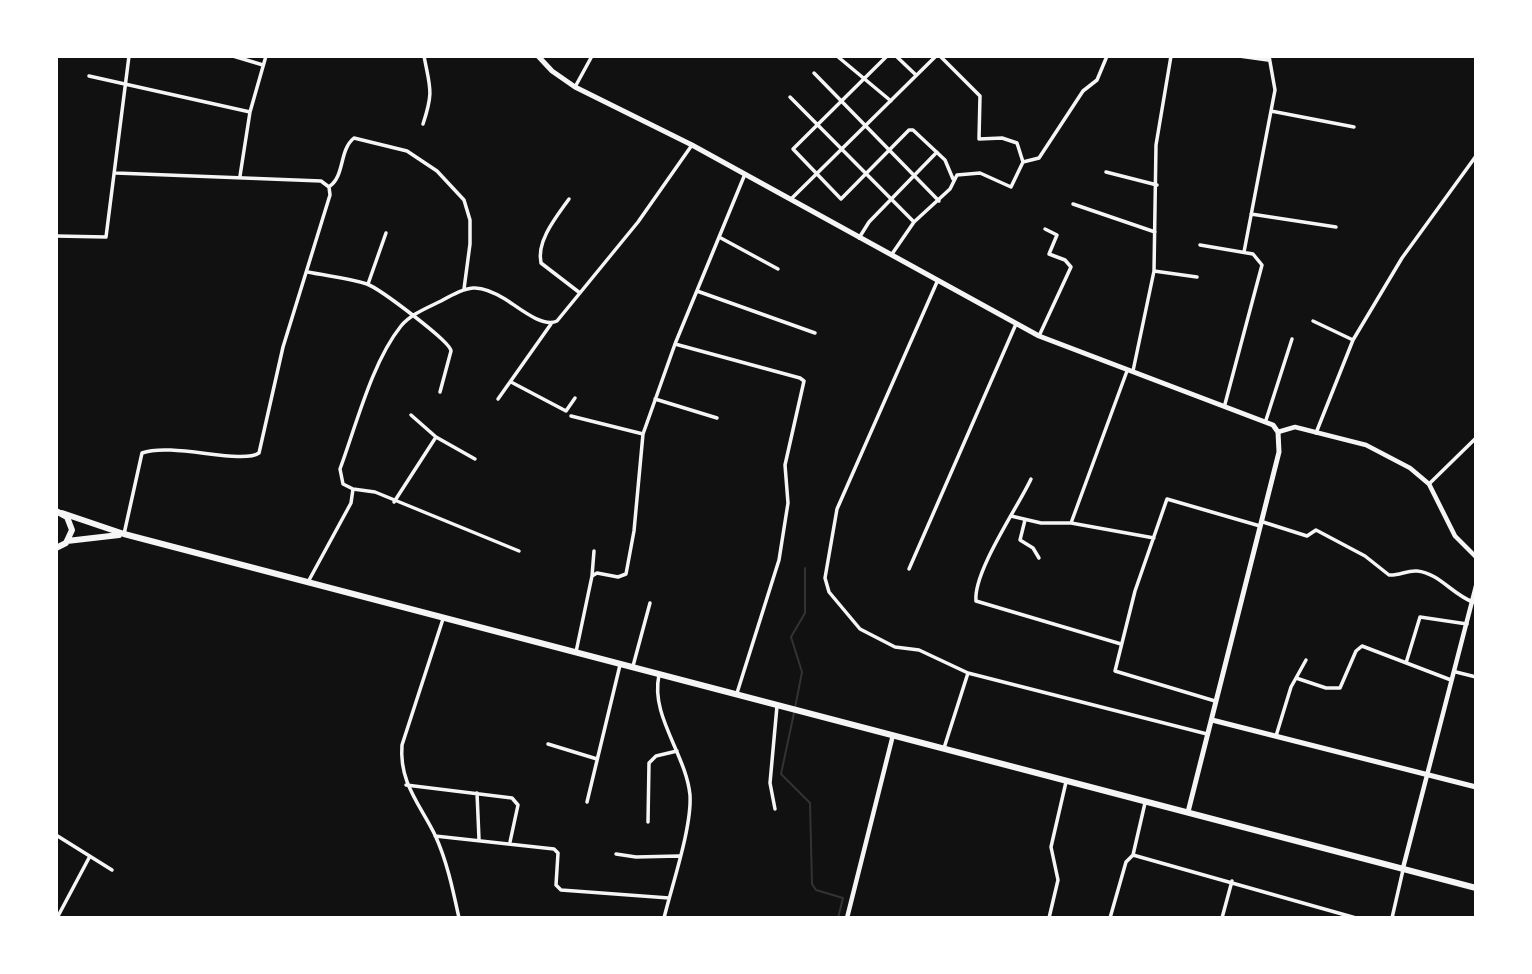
<!DOCTYPE html>
<html>
<head>
<meta charset="utf-8">
<style>
  body { margin:0 }
  #map { position:relative; width:1532px; height:974px; overflow:hidden; background:#111; font-family:Ubuntu,sans-serif }
  canvas { display:block }
  .frame { position:absolute; inset:0; border:58px solid #fff; pointer-events:none }
</style>
</head>
<body>
<div id="map">
<canvas width="1532" height="974"></canvas>
<div class="frame"></div>
</div>
<script>
const ctx = document.querySelector('canvas').getContext('2d');
ctx.lineJoin = 'round';
function stroke(path, color, width, dash) {
  ctx.strokeStyle = color;
  ctx.lineWidth = width;
  ctx.lineCap = dash ? 'butt' : 'round';
  ctx.setLineDash(dash || []);
  ctx.stroke(path);
}
stroke(new Path2D(`
  M795 708 802 672 791 637 805 613V568
  M794 713 781 774 810 803 812 884 816 890 843 898 838 918`), '#333', 2);
stroke(new Path2D(`
  M233 56 263 65
  M837 56 891 101
  M887 56 793 149 841 199 909 130H913L945 160 953 179
  M896 56 916 75
  M940 56 980 96 979 139 1002 138 1017 143 1023 162
  M1239 56 1268 60
  M814 73 939 201
  M89 76 250 112
  M575 87 592 56
  M790 97 914 222
  M1271 111 1354 127
  M423 124C434 91 430 88 424 56
  M1106 172 1157 185
  M116 173 321 181 329 187 330 195 283 347 259 453C241 465 172 442 142 453L124 534
  M240 176 250 112 266 56
  M330 186C345 175 339 150 354 138L407 151 437 171 464 200 470 220V244L464 289
  M569 199C557 216 536 241 541 263L580 293
  M791 199 936 56
  M1073 204 1155 232
  M1251 214 1336 227
  M56 236 106 237 129 56
  M719 237 778 269
  M859 238 869 222 937 152
  M1200 245 1253 254 1262 265 1225 404
  M1244 252 1275 90 1269 56
  M892 254 914 222 950 189 957 175 980 173 1011 187 1023 162 1039 158 1083 91 1097 80 1107 56
  M1154 271 1197 277
  M308 272C327 276 349 278 367 284 380 289 451 342 451 351L440 392
  M937 282 837 509 825 578 829 592 860 629 895 647 919 650 968 673 1207 734
  M368 284 386 233
  M697 291 815 333
  M1313 321 1353 340
  M1039 336 1071 267 1065 260 1049 254 1057 235 1045 229
  M675 344 800 378 804 381 785 465 788 503 779 560 737 693
  M1133 371 1154 271 1156 145 1171 56
  M511 382 566 411 575 398
  M498 399 551 324
  M655 399 717 418
  M411 415 436 437 475 459
  M571 416 643 434
  M1266 420 1292 339
  M1316 433 1353 340 1402 258 1476 156
  M1031 479C1018 507 973 572 976 601L1121 644
  M1429 484 1476 438
  M353 489 375 492 519 551
  M394 502 436 437
  M1011 516 1041 523H1071L1154 538
  M1025 520 1020 540 1033 548 1039 558
  M1263 522 1307 536 1316 530 1365 556 1389 575C1399 576 1407 570 1417 571 1439 573 1453 595 1473 602
  M1071 523 1127 371
  M909 569 1016 324
  M592 576 594 551
  M308 582 351 503 353 489 343 484 340 469C356 426 372 362 401 326 411 314 427 308 441 301 469 286 477 282 505 299 518 307 542 328 557 321L638 222 692 145
  M443 619 402 745C399 782 419 803 435 835 447 861 453 890 459 918
  M576 652 592 576 597 573 618 577 626 574 634 531 643 434 675 344 745 174
  M1406 663 1420 617 1467 624
  M633 666 650 603
  M1456 672 1476 677
  M659 675C650 716 686 754 690 795 692 827 672 885 664 918
  M1296 678 1326 688H1340L1356 651 1362 646 1451 680
  M1215 701 1115 671 1135 591 1167 499 1260 526
  M1276 736 1291 687 1306 660
  M548 744 597 759
  M944 748 968 673
  M406 785 512 798 518 805 510 842
  M477 793 479 839
  M587 802 620 665
  M775 809 770 783 777 706
  M648 822 649 763 656 756 677 751
  M56 835 112 870
  M435 836 554 849 558 853 556 885 561 890 669 898
  M616 854 636 857 679 856
  M1133 855 1356 918
  M57 918 90 856
  M1049 918 1058 880 1051 847 1066 782
  M1110 918 1126 862 1133 855 1145 803
  M1222 918 1232 881
  M1392 918 1403 870`), '#f5f5f5', 3.5);
stroke(new Path2D(`
  M1278 432 1295 427 1366 445 1410 468 1429 484 1455 536 1476 557
  M1403 868 1476 586
  M847 918 893 735`), '#f5f5f5', 4.5);
stroke(new Path2D(`
  M538 56 552 71 575 87 692 145 1039 336 1273 425 1278 432 1279 452 1188 812
  M1212 720 1476 787`), '#f5f5f5', 5);
stroke(new Path2D(`
  M56 511 67 517 72 530 66 543 56 548
  M62 513 124 534 1476 888
  M67 541 119 535`), '#f5f5f5', 6);
</script>
</body>
</html>
